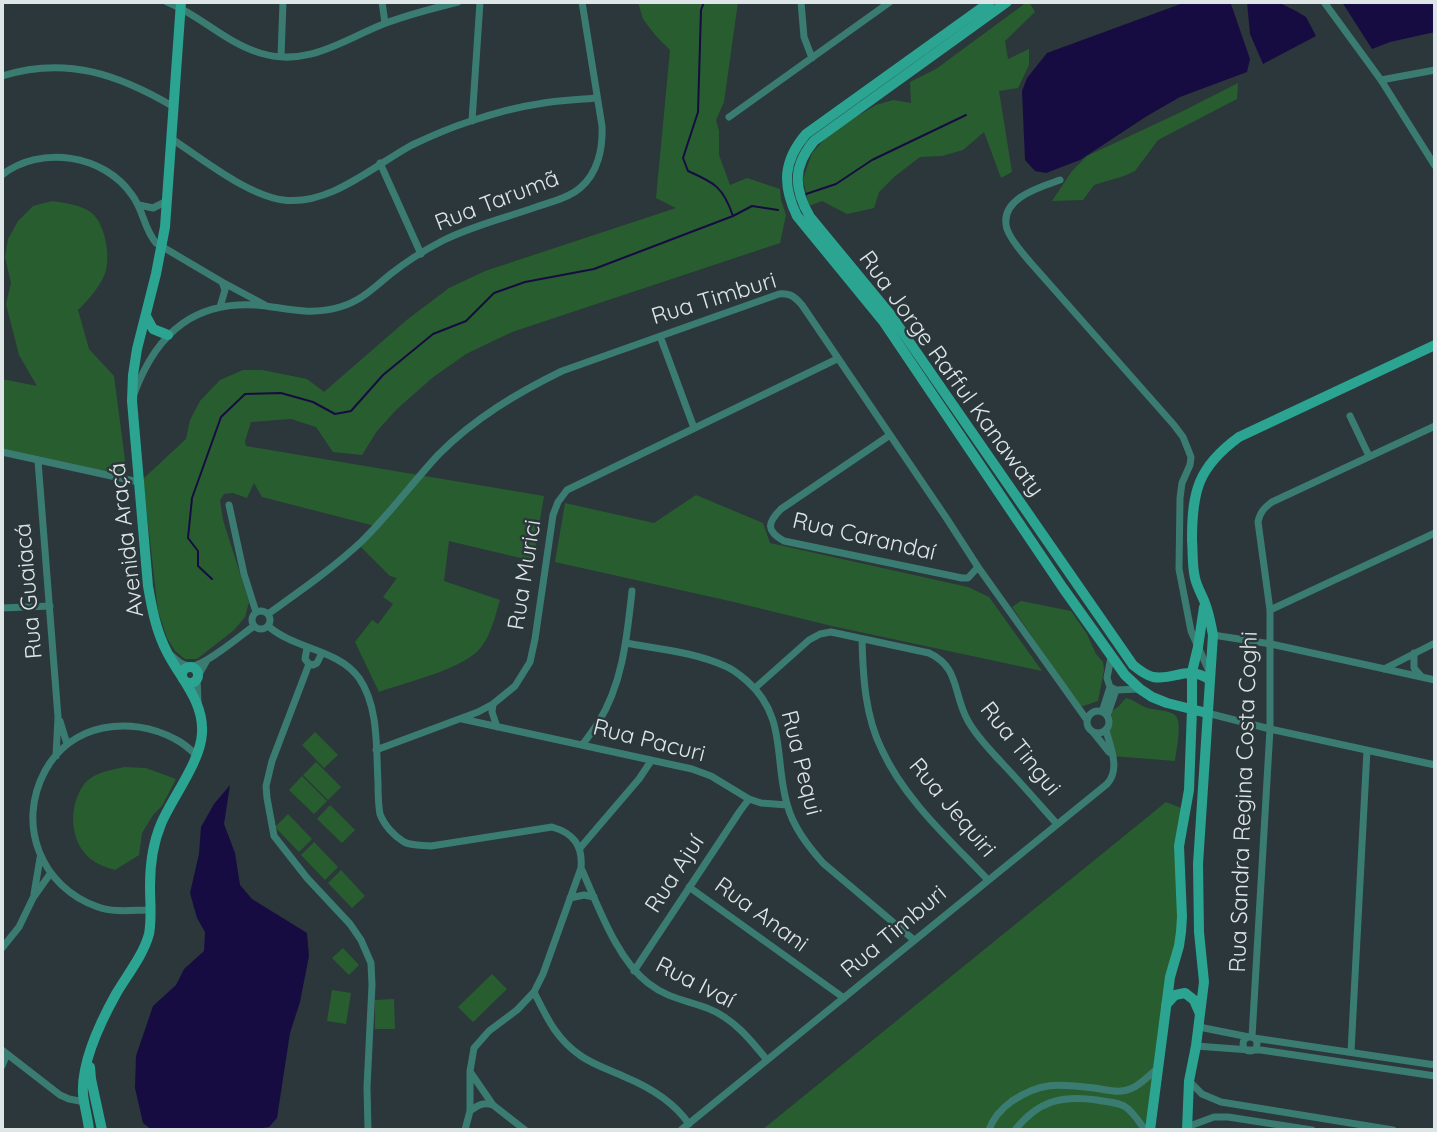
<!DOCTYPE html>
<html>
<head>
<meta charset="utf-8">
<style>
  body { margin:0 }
  #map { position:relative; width:1437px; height:1132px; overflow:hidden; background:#2b373a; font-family:Quicksand,sans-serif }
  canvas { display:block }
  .frame { position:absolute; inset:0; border:4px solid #dee5e7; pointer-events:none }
</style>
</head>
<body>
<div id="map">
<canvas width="1437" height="1132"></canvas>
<div class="frame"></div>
</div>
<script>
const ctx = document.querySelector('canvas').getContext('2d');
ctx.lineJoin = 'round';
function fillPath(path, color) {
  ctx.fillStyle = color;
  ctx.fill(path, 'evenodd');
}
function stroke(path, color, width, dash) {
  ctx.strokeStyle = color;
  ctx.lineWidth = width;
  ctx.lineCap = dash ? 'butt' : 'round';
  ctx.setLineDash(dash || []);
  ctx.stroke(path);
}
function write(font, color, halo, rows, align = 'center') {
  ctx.font = font + ' Quicksand,sans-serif';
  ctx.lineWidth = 5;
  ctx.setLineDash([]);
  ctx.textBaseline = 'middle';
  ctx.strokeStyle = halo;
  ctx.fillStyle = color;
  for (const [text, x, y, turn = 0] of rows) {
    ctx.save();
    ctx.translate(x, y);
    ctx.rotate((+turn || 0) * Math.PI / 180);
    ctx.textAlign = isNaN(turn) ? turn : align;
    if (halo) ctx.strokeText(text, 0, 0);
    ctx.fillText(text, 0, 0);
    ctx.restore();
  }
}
fillPath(new Path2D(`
  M638 2H738L724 102 716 120 719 131V155L730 185 747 178 780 189 781 200 786 215 780 243 512 332 466 354 432 378 397 409 377 431 362 455 333 452 316 427 291 419 251 422 245 441 246 446 544 496 533 561 449 541 444 581 500 600C495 616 492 632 482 646 466 669 406 682 379 692L355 642 372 620 378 624 393 604 383 597 397 578 390 576 358 544 375 526 262 497 254 483 247 498 233 493 224 494 220 500 223 520 249 602 245 617 234 630 197 659H185L175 651 167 638 158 611 143 479 186 439 190 420 200 401 220 380 243 370H262L307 379 324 392 408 319 449 288 485 271 676 208 656 198 670 50 656 36 643 19Z
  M1027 2H1029L1035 12 1005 41 1008 59 1029 49V65L1018 88 999 91 1012 172 1001 178 984 132 963 150 942 156 920 157 894 177 879 192 874 208 847 214 822 201 809 206 803 179 812 153 831 132 876 105 893 100 911 103 910 82 936 69Z
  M1238 83 1237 99 1158 140 1135 171 1124 176 1094 185 1083 200 1052 201 1072 171 1087 156 1179 113Z
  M52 201C65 203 77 204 89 211 105 220 112 259 104 276 98 289 89 299 78 310L89 349 114 376 125 460 122 471 113 474 2 449V379L37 386 19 355 6 304 11 283 5 257 8 239 18 221 33 206Z
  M696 495 763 523 770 543 968 587 989 597 1042 671 832 626 734 602 555 562 565 503 654 523Z
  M1021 601 1071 611 1087 634 1096 654 1103 662 1104 670 1098 701 1080 707 1012 607Z
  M1126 698C1135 700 1139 705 1147 708 1155 710 1168 710 1175 715 1183 722 1176 750 1175 761L1112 756 1109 732 1112 711 1119 706Z
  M315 732 338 755 324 768 302 745Z
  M316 762 341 787 328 800 303 775Z
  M125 767 146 768 176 779 162 806 153 815 142 833 139 855 115 870C109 868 101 866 95 862 69 846 67 806 85 783 95 772 111 770 125 767Z
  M302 776 327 801 314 814 289 790Z
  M1166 802 1186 810 1179 946 1152 1130H762Z
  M330 805 355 830 342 843 317 819Z
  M288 814 312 839 299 852 275 827Z
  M314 842 338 867 325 880 301 855Z
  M341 870 365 896 352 908 328 883Z
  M343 948 359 965 349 975 332 958Z
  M492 974 507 989 473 1022 458 1007Z
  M332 990 351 993 346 1024 327 1021Z
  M394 999 395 1029H375V1000Z`), '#285e2f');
fillPath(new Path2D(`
  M1186 2H1227L1231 4 1250 59 1247 72 1180 97 1147 116 1080 160 1046 173 1035 171 1025 160 1022 91 1027 78 1047 53Z
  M1247 2H1278L1296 11 1306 17 1316 36 1263 64 1250 34Z
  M1342 2H1435V32L1390 42 1372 49Z
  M230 785 224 824 235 853 240 885 252 899 307 933 309 956 300 1002 290 1033 277 1118 269 1127 252 1130H152L143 1123 135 1088 136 1056 153 1006 176 985 184 969 204 951 205 932 197 918 190 893 199 854 201 827 214 804Z`), '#170c42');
stroke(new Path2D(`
  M704 2 701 10 698 112 683 158 688 171C715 183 723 187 733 216
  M806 194 836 184 872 160 966 115
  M212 579 198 566V551L188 538 192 498 221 417 245 394 281 393 313 402 335 414 351 411 383 375 433 334 466 321 494 293 525 282 594 269 733 216 752 206 778 210`), '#170c42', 2);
stroke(new Path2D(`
  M167 2C200 15 226 43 260 53 308 68 344 39 386 23 410 14 434 8 458 2
  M382 2 385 23
  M801 2 804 37 812 58
  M1324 2 1381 80 1435 166
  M281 56 283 2
  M2 76C66 56 118 74 174 107
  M1381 80 1435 70
  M729 117 890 2
  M472 121 480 2
  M172 139C202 159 247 195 283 200 330 206 373 166 412 145 431 136 452 127 471 121 492 114 517 107 538 104 557 100 577 100 597 98
  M380 163 421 254
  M2 175C40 145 104 154 132 195 143 209 144 229 156 243L222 282 265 305
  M1060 180C1040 187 998 199 1007 229 1011 241 1022 252 1030 262L1174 425 1183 437 1191 457 1190 465 1182 483 1180 498 1179 569 1191 631 1209 671
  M139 205 153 208 167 201
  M220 307 225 290 222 282
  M660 336 694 428
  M134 394C157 331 197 298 266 306 293 310 313 315 340 307 363 300 374 287 392 273 407 261 425 250 442 241 471 226 505 218 536 207 551 202 568 198 580 188 598 173 603 148 602 126L582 2
  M1350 416 1369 456
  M890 435 781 509C767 523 766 531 784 541L962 578H968L978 567
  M2 452 139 482
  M38 461 58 717 56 756
  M229 505 244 574 256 612
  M2 608 50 606
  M1270 610 1435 533
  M252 620a9 9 0 1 1 18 0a9 9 0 1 1-18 0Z
  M268 614C300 591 332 569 361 542 389 515 412 483 439 454 475 418 517 393 562 371L779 294C791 293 795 297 802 305L947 519 978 567 1087 720
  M268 626C296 650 338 649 359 678 379 707 376 749 378 782 378 793 378 804 380 814 384 825 394 836 404 842 412 846 422 845 431 846L552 827C573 833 583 845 581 868L543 974 534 992 517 1010 489 1031 474 1048 470 1071V1111L465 1130
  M1213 635 1271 644 1435 680
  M862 639C863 677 865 716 882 750 905 800 950 840 988 880
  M626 643C658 649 694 652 725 666 733 669 740 675 747 681 787 716 774 759 787 804 793 827 808 846 823 863L914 940
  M307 648 305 659 309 664 272 761 266 786 267 798 274 836 307 878 350 924 361 940 371 963 372 985 367 1087 368 1130
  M1414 653V668L1422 677
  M172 656C178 661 184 667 192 666 206 665 241 635 254 626
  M1111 657 1107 678 1110 687 1116 690 1140 689
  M309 664 313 665 317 663 322 653
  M1384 669 1435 643
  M755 688 809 640 820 634 831 632 929 653C960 667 953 695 968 721 977 737 990 750 1002 763 1021 783 1039 804 1057 824
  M198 702 197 678 207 660
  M493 704 492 712 497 727
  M1087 722a11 11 0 1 1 22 0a11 11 0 1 1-22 0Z
  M1102 712 1110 687
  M1207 713 1270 729 1435 765
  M1107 716 1116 690
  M462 719 692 769 711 776 749 799 761 803 787 805
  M60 721 67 744
  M1093 732 1109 752
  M582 745C588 738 593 730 598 723 623 683 627 636 632 591
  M376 750 478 712 493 704 515 686 530 662 535 639 553 515 558 502 567 490 837 359
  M580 848 639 779 651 761
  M581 868C598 905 616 958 648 983 667 998 685 1000 707 1008 733 1018 750 1039 767 1060
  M689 887 844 998
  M34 894 40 858
  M570 898 584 895 594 897
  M151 910C134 910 114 913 98 907 41 887 16 825 45 771 71 723 130 715 175 739 183 743 190 749 196 755
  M2 948 19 927 33 898 50 874
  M634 971 740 811 749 799
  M534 992C547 1018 556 1039 581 1056 594 1065 610 1070 625 1077 649 1087 674 1102 689 1124
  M1199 1027 1249 1037
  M1252 1037 1270 729V610L1258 522C1260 512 1264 508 1272 502L1435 426
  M1243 1044a7 7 0 1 1 14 0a7 7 0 1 1-14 0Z
  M1254 1038 1435 1065
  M1196 1046 1250 1050
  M2 1050 60 1095 69 1099 85 1102
  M1252 1050H1261L1435 1076
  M1351 1052 1367 750
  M2 1066 7 1054
  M471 1073 493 1105 525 1130
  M1189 1081 1202 1094 1221 1102 1393 1130
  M470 1111C478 1105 483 1102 493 1105
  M1187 1127 1214 1117H1228L1312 1130
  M681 1130 1107 784C1121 769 1110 747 1106 730
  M989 1130C993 1118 1001 1109 1012 1101 1042 1081 1059 1084 1094 1088 1103 1089 1113 1092 1121 1091 1136 1090 1146 1078 1157 1069
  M1015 1130C1038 1101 1061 1095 1097 1100 1106 1102 1116 1102 1124 1106 1133 1111 1139 1122 1145 1130`), '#3a7c71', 7);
stroke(new Path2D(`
  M990 2 806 134C783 161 782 185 797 216L883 321 1063 588 1125 675 1140 689 1152 697 1167 703 1207 713
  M1007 2 814 141C792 167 794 189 810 217L890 314 1133 665C1139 670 1145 675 1153 677 1176 681 1186 664 1210 680
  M146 316 153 329 168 335
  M182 675a8 8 0 1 1 16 0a8 8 0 1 1-16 0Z
  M1166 1005 1175 995 1185 993 1194 1000 1200 1014
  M90 1067 91 1079 102 1130
  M89 1130C88 1118 84 1106 83 1094 81 1062 101 1021 116 994 127 975 143 956 149 934 152 918 150 902 150 886 150 865 153 843 161 824 172 798 201 761 202 733 204 701 180 678 167 652 156 631 152 609 148 586L132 401 133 375 137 349 156 274 165 227 181 2
  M1150 1130 1170 977 1179 946 1181 932 1182 917 1179 846 1189 790 1192 710V672L1198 647 1204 607
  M1187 1130 1189 1081 1196 1046 1204 982 1199 932 1198 864 1213 635C1211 624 1209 613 1205 603 1202 595 1197 587 1195 578 1192 566 1193 552 1192 540 1192 491 1198 467 1239 437L1435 345`), '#2ba492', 10);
write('23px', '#dee5e7', '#2b373a', [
  ["Rua Tarumã",497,201,-21],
  ["Rua Timburi",714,299,-17],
  ["Rua Jorge Rafful Kanawaty",951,374,54],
  ["Rua Carandaí",864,537,13],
  ["Avenida Araçá",127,540,-97],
  ["Rua Murici",525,575,-81],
  ["Rua Guaiacá",29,591,-95],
  ["Rua Pacuri",649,741,14],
  ["Rua Tingui",1020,749,51],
  ["Rua Pequi",801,763,76],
  ["Rua Sandra Regina Costa Coghi",1244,802,-88],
  ["Rua Jequiri",952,808,50],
  ["Rua Ajuí",675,874,-57],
  ["Rua Anani",761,915,36],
  ["Rua Timburi",894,932,-40],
  ["Rua Ivaí",695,983,27]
]);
</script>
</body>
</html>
